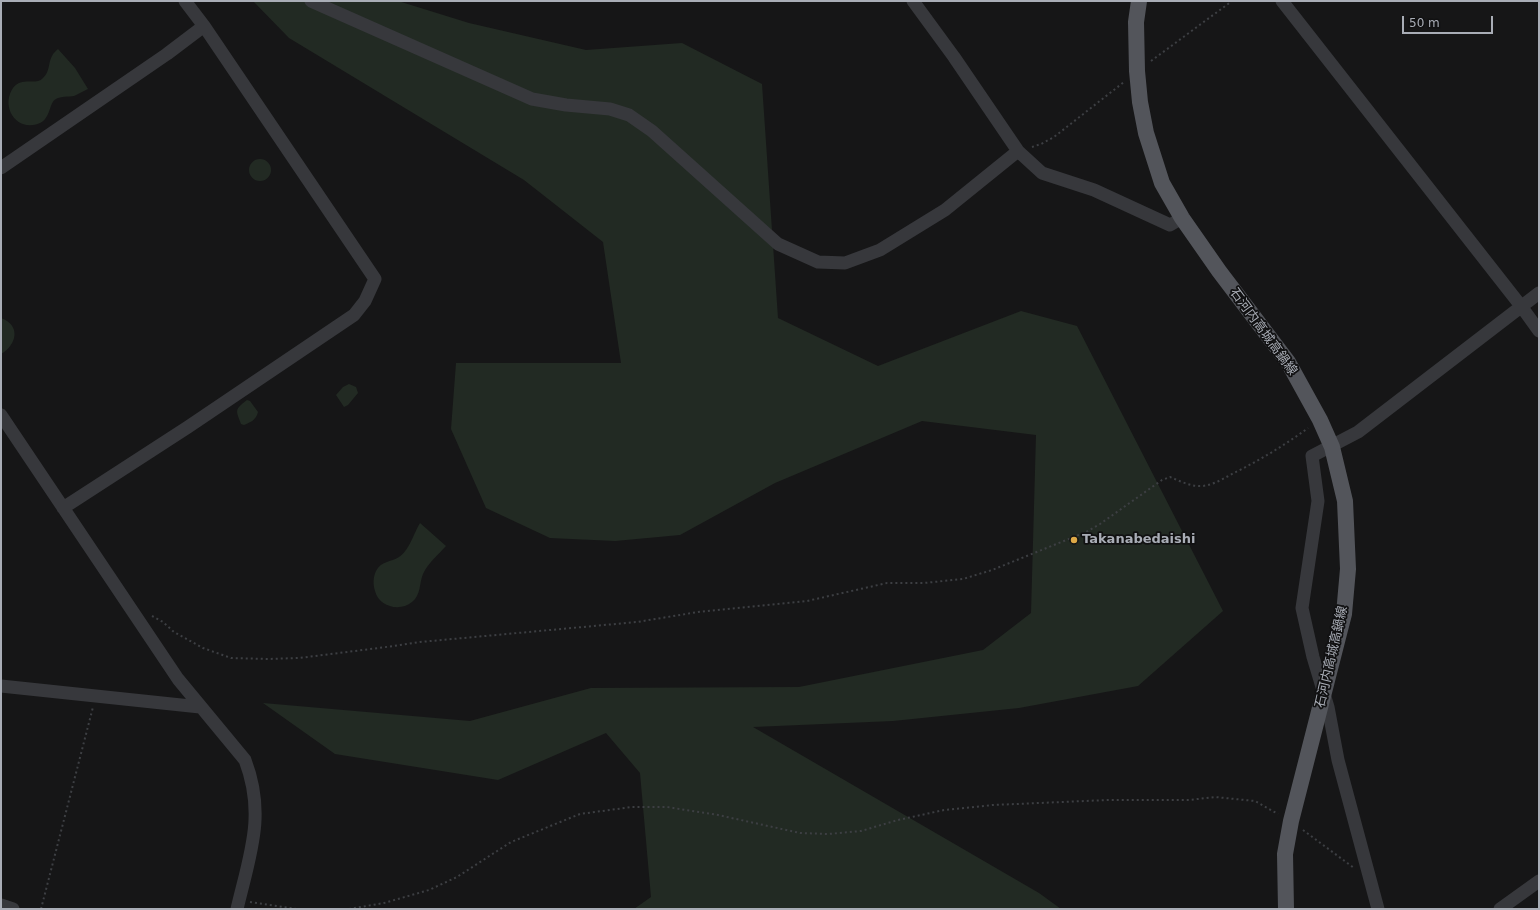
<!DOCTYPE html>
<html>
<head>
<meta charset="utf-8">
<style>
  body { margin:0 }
  #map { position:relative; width:1540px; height:910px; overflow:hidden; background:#161617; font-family:"DejaVu Sans",sans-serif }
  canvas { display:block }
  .frame { position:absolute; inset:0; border:2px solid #a9adb6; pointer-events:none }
  .scale { position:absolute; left:1402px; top:16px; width:91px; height:18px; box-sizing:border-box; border:2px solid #a9adb6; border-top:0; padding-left:5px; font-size:12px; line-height:14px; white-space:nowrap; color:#a9adb6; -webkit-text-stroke:3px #111112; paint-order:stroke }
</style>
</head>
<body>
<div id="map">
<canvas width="1540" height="910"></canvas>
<div class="frame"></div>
<div class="scale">50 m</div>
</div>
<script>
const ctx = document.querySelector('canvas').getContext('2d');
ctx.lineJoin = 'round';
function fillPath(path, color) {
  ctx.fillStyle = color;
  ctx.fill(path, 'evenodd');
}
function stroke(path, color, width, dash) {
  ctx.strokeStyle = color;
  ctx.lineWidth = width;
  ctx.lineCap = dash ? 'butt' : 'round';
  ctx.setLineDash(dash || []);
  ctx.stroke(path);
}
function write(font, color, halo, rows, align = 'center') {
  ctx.font = font + ' "DejaVu Sans","Noto Sans JP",sans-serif';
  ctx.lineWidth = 3.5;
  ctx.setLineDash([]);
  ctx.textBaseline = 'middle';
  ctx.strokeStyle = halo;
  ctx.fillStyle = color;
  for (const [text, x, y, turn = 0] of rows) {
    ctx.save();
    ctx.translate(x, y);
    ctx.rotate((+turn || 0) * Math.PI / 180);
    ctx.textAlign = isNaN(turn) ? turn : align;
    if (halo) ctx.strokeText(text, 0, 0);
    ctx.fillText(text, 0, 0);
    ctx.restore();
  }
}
fillPath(new Path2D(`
  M253 1H398L469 23 586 50 682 43 762 84 778 318 878 366 1021 311 1077 326 1223 611 1138 686 1019 708 893 721 753 727 1039 893 1061 909H634L651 897 640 773 606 733 498 780 335 754 263 703 470 721 591 688 799 687 983 650 1031 613 1036 435 922 421 775 483 680 535 615 541 550 538 486 508 451 429 456 363H621L603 242 524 180 289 38Z
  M58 49 75 68 88 89C83 91 79 94 74 96 68 97 61 96 56 99 49 102 51 118 40 123 17 133 0 107 13 88 22 76 36 86 43 78 50 72 48 63 52 56 53 53 56 51 58 49Z
  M249 170a11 11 0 1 1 22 0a11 11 0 1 1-22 0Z
  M1 318C21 325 17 345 1 354Z
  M349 384 356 387 358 393 348 405 344 407 336 395 343 387Z
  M247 400 250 401 258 412C256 420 251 422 244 425L241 424C236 410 234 410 247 400Z
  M420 523 446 546C438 555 428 563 423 574 419 584 421 595 412 602 400 612 379 607 375 591 373 584 373 578 376 571 381 561 391 562 399 557 409 551 414 533 420 523Z`), '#222a23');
stroke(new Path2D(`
  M1151 61 1232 1
  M1032 147 1041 144 1054 137 1124 82
  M152 616 163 622 174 632 203 648 231 658 268 659 299 658 394 646 420 642 637 622 698 612 807 601 887 583H924L963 579 992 570 1086 532 1100 524 1162 480 1170 477C1180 481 1191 487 1202 486 1214 485 1224 478 1234 473 1260 460 1285 445 1308 428
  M1303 830 1354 868
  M250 902 297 909
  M41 909 93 707
  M349 909 384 903 429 890 457 877 511 842 580 814 632 807H667L718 815 800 833 828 834 861 831 898 820 944 810 993 805 1108 800H1189L1215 797 1255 801 1278 814`), '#3d3f43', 2, [2, 3]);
stroke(new Path2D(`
  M311 1 532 99 566 105 610 109 629 115 652 131 778 244 818 262 845 263 880 250 945 210 1018 151
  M913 1 954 57 1018 151 1042 173 1094 190 1170 225 1182 218
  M1282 1 1521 306 1539 331
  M1 168 167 54 204 26
  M1 415 178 679 245 760C266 815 250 854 237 909
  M63 508 188 427 354 315 365 301 375 279 204 26 185 1
  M1 686 200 707
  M1 905 13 909
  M1378 909 1338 760 1328 707 1313 657 1302 608 1318 501 1312 456 1358 432 1539 293
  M1500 909 1539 881`), '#37383c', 13);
stroke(new Path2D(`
  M1139 1 1136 22 1137 71 1140 102 1146 133 1162 183 1182 218 1219 271 1288 362 1320 420 1332 447 1345 501 1348 569 1344 614 1291 821 1285 854 1286 909`), '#53555b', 16);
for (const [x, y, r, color] of [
  [1074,540,4,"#dea947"]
]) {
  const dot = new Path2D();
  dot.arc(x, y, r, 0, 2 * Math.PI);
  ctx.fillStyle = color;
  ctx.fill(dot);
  stroke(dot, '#111112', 1.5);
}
write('13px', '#a9adb6', '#111112', [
  ["石河内高城高鍋線",1263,332,54],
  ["石河内高城高鍋線",1332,657,-77]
]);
write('bold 13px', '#a9adb6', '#111112', [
  ["Takanabedaishi",1082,540]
], 'left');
</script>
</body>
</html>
